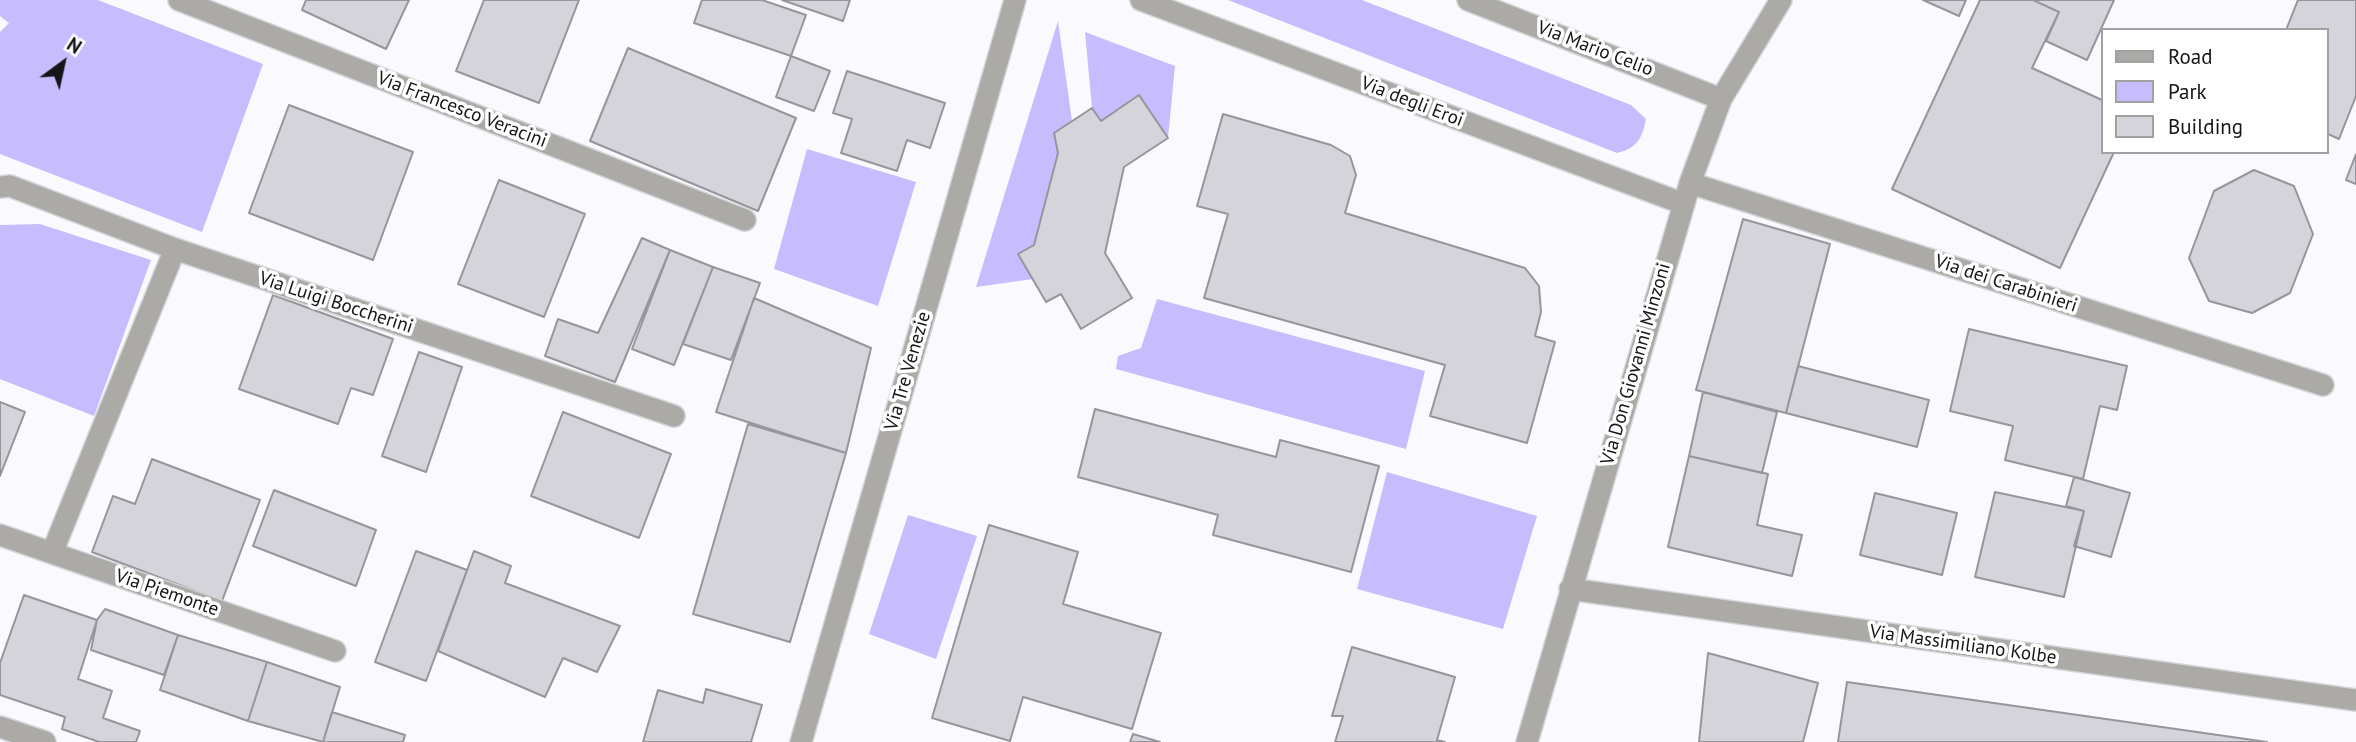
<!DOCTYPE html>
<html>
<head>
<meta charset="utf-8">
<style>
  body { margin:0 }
  #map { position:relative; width:2356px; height:742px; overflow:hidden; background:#fafafe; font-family:"PT Sans",sans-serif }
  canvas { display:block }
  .legend { position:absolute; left:2101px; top:28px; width:228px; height:126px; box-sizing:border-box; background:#fff; border:2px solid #a1a1a2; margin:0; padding:9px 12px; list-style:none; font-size:21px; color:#151417 }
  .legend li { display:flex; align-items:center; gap:14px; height:35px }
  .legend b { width:35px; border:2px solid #a1a1a2 }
  .north { position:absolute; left:28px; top:28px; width:70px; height:70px; -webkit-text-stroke:5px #fff; paint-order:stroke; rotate:33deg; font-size:19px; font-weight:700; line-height:28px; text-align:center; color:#151417 }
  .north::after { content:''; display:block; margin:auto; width:24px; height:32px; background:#151417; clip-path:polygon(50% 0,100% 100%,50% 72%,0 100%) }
</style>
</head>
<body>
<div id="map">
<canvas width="2356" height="742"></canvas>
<ul class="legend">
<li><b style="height:9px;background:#abaaa7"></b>Road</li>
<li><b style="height:19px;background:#c7bcfd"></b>Park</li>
<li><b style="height:19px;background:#d5d4da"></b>Building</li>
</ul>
<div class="north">N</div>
</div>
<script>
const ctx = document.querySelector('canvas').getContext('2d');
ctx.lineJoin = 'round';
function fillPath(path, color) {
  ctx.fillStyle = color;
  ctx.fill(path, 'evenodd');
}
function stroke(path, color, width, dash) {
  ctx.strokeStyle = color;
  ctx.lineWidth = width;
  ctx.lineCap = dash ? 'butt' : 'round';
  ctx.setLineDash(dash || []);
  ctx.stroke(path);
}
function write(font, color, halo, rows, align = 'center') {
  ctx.font = font + ' "PT Sans",sans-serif';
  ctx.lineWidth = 7;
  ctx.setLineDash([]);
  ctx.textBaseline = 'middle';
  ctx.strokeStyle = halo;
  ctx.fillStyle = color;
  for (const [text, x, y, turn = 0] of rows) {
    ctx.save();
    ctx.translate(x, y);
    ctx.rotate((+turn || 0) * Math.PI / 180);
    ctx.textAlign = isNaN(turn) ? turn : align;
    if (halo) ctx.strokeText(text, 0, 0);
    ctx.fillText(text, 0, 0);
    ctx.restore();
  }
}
fillPath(new Path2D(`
  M0 0H98L263 64 202 232 0 154V32L9 23 0 16Z
  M1228 0H1362L1631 105 1646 119C1642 139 1637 148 1617 153Z
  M1058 21 1072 121 1054 133 1058 153 1034 245 1018 254 1033 279 976 287Z
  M1085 32 1175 66 1168 138 1139 95 1101 121 1092 108Z
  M807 149 916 182 878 306 774 269Z
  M40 224 151 260 94 416 0 379V225Z
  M1157 299 1425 371 1406 449 1116 369 1118 356 1141 348Z
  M1387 472 1537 516 1503 629 1357 589Z
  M908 515 977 536 936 659 869 634Z`), '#c7bcfd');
const building = new Path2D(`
  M306 0H409L386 49 302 10Z
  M484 0H579L539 103 456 71Z
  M702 0H762L806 15 791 56 694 23Z
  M782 0H850L843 21Z
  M1923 0H1966L1959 16Z
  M1980 0H2033L2059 12 2032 68 2102 100V152H2114L2060 268 1892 189Z
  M2033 0H2114L2087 60 2046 41 2059 12Z
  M2298 0H2356V96L2339 139 2326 133V30H2286Z
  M628 48 796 118 758 211 590 141Z
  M791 56 830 71 814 111 776 97Z
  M847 71 945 103 930 148 907 140 897 171 841 153 852 119 833 113Z
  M1139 95 1168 138 1124 167 1105 253 1132 298 1081 329 1061 294 1046 302 1018 254 1034 245 1058 153 1054 133 1092 108 1101 121Z
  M289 105 413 152 373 260 249 213Z
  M1223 114 1331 145 1350 156 1356 175 1345 213 1525 268 1539 286 1541 312 1535 336 1555 342 1527 443 1430 416 1445 365 1204 298 1228 214 1197 206Z
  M2356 154V184L2346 180Z
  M2254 170 2294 186 2313 234 2290 293 2252 313 2209 301 2189 258 2214 191Z
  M499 180 585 214 544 317 458 284Z
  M1743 219 1830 244 1786 413 1696 390Z
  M642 238 670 250 615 382 545 356 558 319 598 333Z
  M670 250 713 267 674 365 632 349Z
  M713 267 760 283 731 360 683 344Z
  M273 295 393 339 373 395 351 388 338 424 239 389Z
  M754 298 871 348 846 453 716 412Z
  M1969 329 2127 366 2117 410 2100 406 2083 479 2005 460 2013 426 1950 411Z
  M419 352 462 367 426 472 382 456Z
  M1798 366 1929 400 1917 447 1786 413Z
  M1703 392 1777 412 1762 473 1689 456Z
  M0 402 25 412 0 476Z
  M1095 409 1276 457 1280 440 1379 466 1351 572 1213 535 1218 515 1078 477Z
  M563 412 671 454 639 538 531 496Z
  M748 424 846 453 790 642 693 614Z
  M1689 456 1768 474 1757 525 1802 535 1792 576 1668 547Z
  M152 459 260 500 222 601 92 552 113 496 135 504Z
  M2074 477 2130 493 2111 557 2074 546 2084 511 2066 506Z
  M274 490 376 530 356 586 253 546Z
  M1995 492 2084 511 2064 597 1975 577Z
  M1875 493 1957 513 1942 575 1860 555Z
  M989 525 1078 552 1063 604 1161 633 1132 729 1023 697 1010 741 932 718Z
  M416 551 467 570 426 681 375 662Z
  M474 551 511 566 505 583 620 626 597 672 563 658 545 697 438 651Z
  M24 595 97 620 78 679 112 691 103 718 140 731 136 742H99L62 729 65 717 0 695V663Z
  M105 609 178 635 164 675 91 650 97 620Z
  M178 635 267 662 248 721 160 690Z
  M1352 647 1455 677 1437 740 1445 742H1335L1343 716H1332Z
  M1708 653 1818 683 1803 742H1699Z
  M267 662 340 687 323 742 248 721Z
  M1847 682 2267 742H1838Z
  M706 689 762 705 751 742H643L658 690 703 703Z
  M332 712 405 735 403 742H323Z
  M1133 734 1160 742H1130Z`);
fillPath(building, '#d5d4da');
stroke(building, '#96959b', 2);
const minor = new Path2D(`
  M179 0 745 220
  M1141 0 1684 204
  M1468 0 1721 99
  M1690 183 2323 385
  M0 187 10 186 175 249 674 416
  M0 535 335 651
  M52 553 175 249
  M1570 589 2356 700
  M0 727 45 742
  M801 742 1015 0
  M1527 742 1690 183 1721 99 1781 0`);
stroke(minor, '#d5d5d9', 24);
stroke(minor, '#abaaa7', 21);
write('19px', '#151417', '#fff', [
  ["Via Mario Celio",1595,49,21],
  ["Via degli Eroi",1412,102,21],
  ["Via Francesco Veracini",462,110,21],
  ["Via dei Carabinieri",2006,284,18],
  ["Via Luigi Boccherini",336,303,18],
  ["Via Don Giovanni Minzoni",1636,364,-74],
  ["Via Tre Venezie",908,371,-74],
  ["Via Piemonte",167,593,19],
  ["Via Massimiliano Kolbe",1963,645,8]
]);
</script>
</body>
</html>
